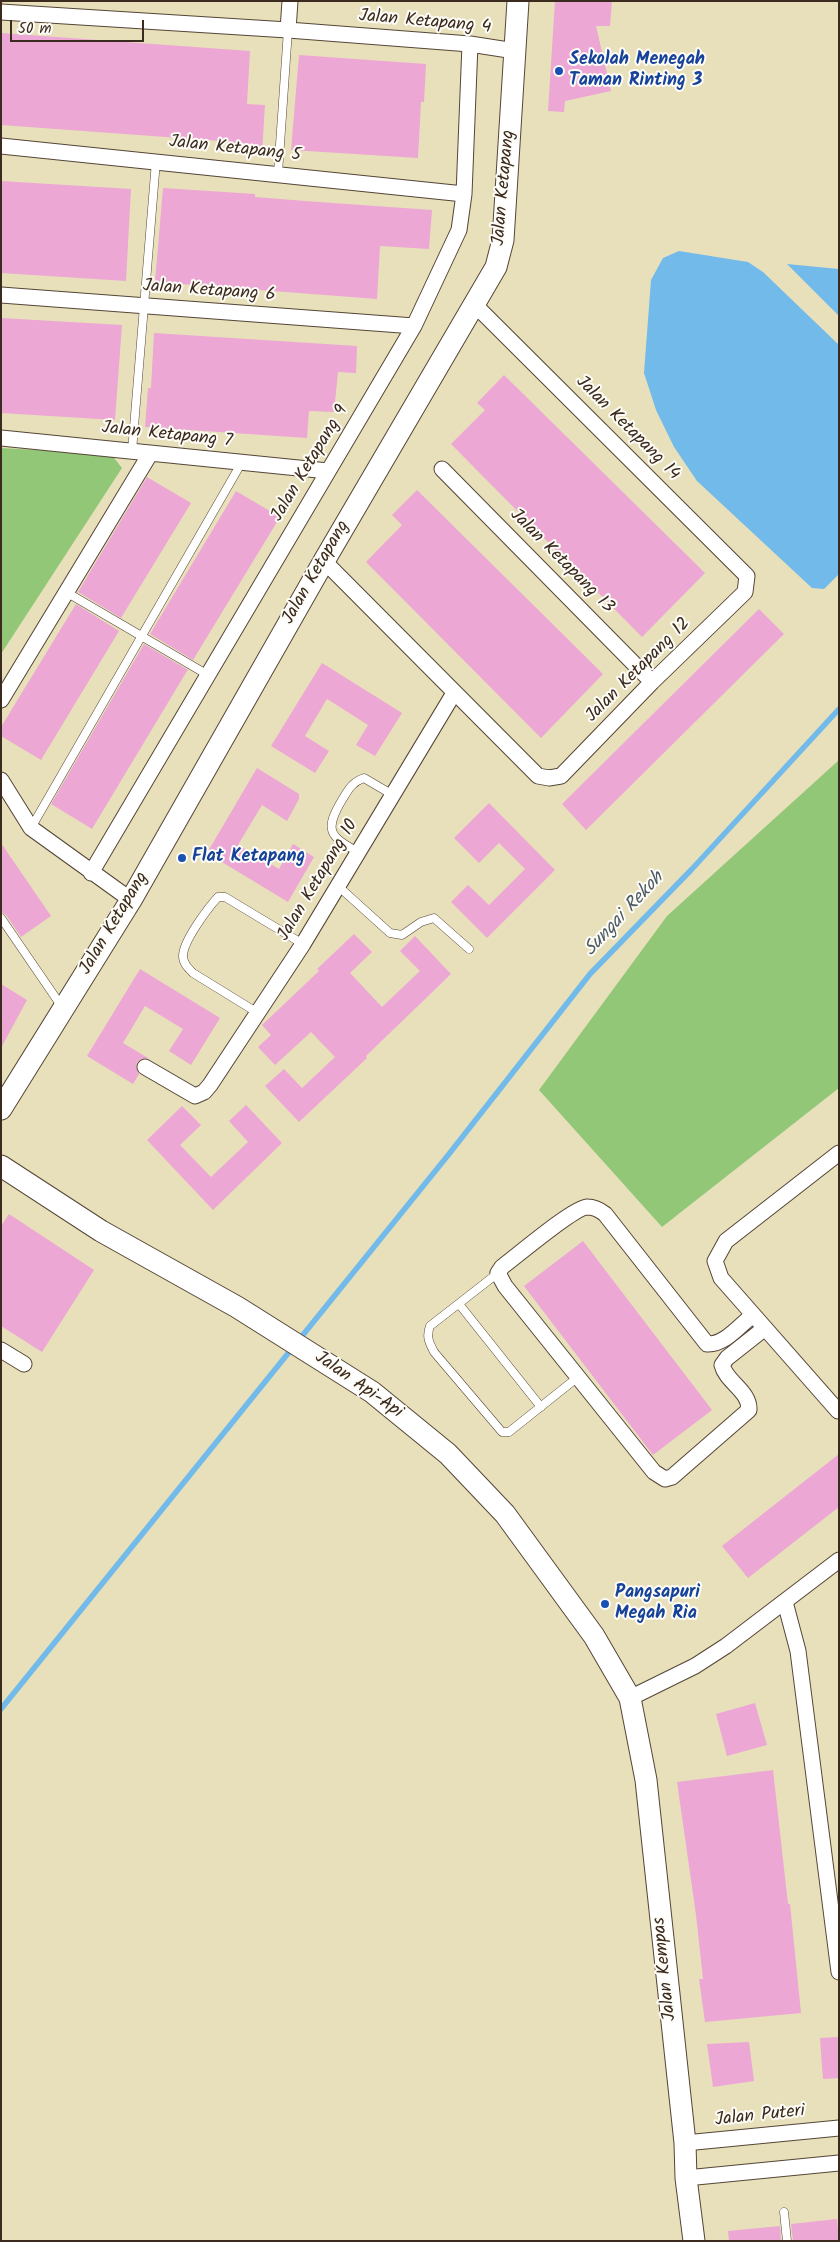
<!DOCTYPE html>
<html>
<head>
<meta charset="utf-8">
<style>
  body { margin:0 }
  #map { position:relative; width:840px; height:2242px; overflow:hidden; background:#e8e0bb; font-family:Kalam,sans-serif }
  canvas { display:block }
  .frame { position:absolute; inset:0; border:2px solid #3b2a1e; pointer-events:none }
  .scale { position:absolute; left:10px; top:20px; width:134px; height:22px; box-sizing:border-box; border:2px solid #3b2a1e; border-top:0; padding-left:6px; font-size:15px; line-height:18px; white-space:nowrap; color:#3b2a1e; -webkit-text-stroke:4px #fdfcf7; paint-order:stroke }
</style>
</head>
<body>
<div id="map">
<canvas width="840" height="2242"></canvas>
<div class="frame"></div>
<div class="scale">50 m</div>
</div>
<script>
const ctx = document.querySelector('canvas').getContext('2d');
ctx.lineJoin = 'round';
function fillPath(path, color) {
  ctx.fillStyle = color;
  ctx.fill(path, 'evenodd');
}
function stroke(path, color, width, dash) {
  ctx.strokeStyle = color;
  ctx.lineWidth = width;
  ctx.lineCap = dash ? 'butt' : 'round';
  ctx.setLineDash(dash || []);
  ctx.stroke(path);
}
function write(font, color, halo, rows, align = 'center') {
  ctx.font = font + ' Kalam,sans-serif';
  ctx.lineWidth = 4;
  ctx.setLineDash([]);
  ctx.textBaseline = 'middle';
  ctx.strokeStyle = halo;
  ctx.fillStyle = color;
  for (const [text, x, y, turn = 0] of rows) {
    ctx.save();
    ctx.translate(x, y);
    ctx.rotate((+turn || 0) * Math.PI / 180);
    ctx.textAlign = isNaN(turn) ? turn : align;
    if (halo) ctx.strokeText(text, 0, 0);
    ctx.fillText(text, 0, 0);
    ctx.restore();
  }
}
fillPath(new Path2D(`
  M1 448 111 454 122 468 1 654Z
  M839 760V1088L662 1227 539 1090 667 916Z`), '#92c778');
fillPath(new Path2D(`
  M679 251 748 262 763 272 839 345V574L824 589 812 588 697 481 674 447 656 410 644 373 651 280 663 258Z
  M787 264 839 269V316Z`), '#72baea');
stroke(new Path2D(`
  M1 1709 449 1154 590 974 692 869 839 709`), '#72baea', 5.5);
fillPath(new Path2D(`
  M555 1H612L610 26H596L611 91 565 101 564 112 548 111Z
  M1 33 250 51 247 104 265 105 262 153 234 151V142L1 125Z
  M299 55 426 64 424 102H421L418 158 291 150Z
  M1 181 131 189 126 281 1 273Z
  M163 188 255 194V197L305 201 432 210 429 249 380 246 377 299 155 282Z
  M1 318 122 325 115 420 1 413Z
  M154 333 357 346 356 373 338 372 334 412 309 411 307 438 145 427 148 388H151Z
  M504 375 705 573 642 637 451 444 485 410 477 403Z
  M147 477 191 503 121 618 78 592Z
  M417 490 603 674 541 738 366 562 402 525 392 515Z
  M236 491 280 517 193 660 150 634Z
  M76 604 119 631 41 760 1 736V727Z
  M759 609 784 634 586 830 562 804Z
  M144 644 188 670 187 671 92 829 51 804Z
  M322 663 402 713 375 756 356 745 368 725 327 699 305 736 329 751 315 773 271 746Z
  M257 768 299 794V799L287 821 262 805 238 845 279 869 293 844 314 857 288 902 207 853Z
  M489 803 555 870 487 938 451 902 468 885 489 905 525 869 499 843 479 863 454 838Z
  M1 843 51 916 21 937 6 915 1 912Z
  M354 934 372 952 350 973 382 1007 420 971 400 951 415 936 451 974 366 1056 367 1058 299 1122 265 1086 284 1069 302 1088 335 1057 311 1032 275 1065 258 1047 271 1035 262 1025 319 971 317 969Z
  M140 969 220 1018 191 1065 169 1051 183 1029 145 1006 123 1043 148 1058 141 1059 137 1062 136 1067 139 1074 133 1084 87 1056Z
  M1 984 27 1000 1 1048Z
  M246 1105 282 1143 213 1210 147 1140 182 1106 201 1125 180 1145 211 1177 248 1142 229 1121Z
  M9 1214 94 1270 42 1352 1 1326V1226Z
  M583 1241 712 1410 653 1455 524 1286Z
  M839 1454V1507L748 1578 722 1546Z
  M755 1703 767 1745 727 1756 716 1714Z
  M773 1770 788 1904H790L801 2013 705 2022 699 1979H703L696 1915 677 1782Z
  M839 2037V2078L823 2079 820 2038Z
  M749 2042 754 2081 713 2087 707 2044Z
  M837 2219 839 2241H793L791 2224Z
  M780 2226 781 2241H729L728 2231Z`), '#eca7d4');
const lane = new Path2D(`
  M278 173 288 30
  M132 451 156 161
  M66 592 208 675
  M31 828 242 462
  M358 852C329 836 324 830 342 800 348 790 352 782 364 778L393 795
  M338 886 390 933 402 935 421 922 434 918 469 949
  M1 918 62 1007
  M258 1013 193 973C188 968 183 963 183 956 183 941 208 908 218 897H225L303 944
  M498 1273 430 1326C426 1337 429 1342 434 1352L502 1432H509L578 1377
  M459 1304 541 1407
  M784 2212 787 2241`);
const street = new Path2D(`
  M1 12 288 30 470 44 515 51
  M288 30 290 1
  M1 146 464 194
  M1 295 414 326
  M1 438 328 471
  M442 469 652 682
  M324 561 538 776 549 778 561 776 652 682 745 592 747 576 475 305
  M1 700 150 454
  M1 780 31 828 131 900
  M91 873 414 326 459 230 464 194 470 44
  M145 1067 195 1096 204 1092 210 1085 303 944 454 693
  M753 1315C740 1325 725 1345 707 1344L605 1214C600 1210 594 1207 587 1207 573 1208 517 1256 502 1267L498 1273 505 1286 654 1472 665 1479 672 1477 749 1410C750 1391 726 1382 722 1365L727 1358 765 1328
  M1 1350 24 1364
  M838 1411 721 1278 715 1261 726 1241 839 1153
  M785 1602 798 1651 839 1972
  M630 1698 695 1666 726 1646 839 1560
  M685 2143 839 2128
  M686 2178 839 2163`);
const secondary = new Path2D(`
  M1 1109 131 900 324 561 496 267 503 240 518 1
  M1 1166 101 1231 237 1307 372 1392 448 1454 505 1514 594 1636 630 1698 646 1780 685 2143 686 2178 694 2241`);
stroke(lane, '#554536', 9);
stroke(street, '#554536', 17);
stroke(secondary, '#554536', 23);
stroke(lane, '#fff', 8);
stroke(street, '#fff', 15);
stroke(secondary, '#fff', 21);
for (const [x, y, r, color] of [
  [559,71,5,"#1a4fb4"],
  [182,858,5,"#1a4fb4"],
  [605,1604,5,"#1a4fb4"]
]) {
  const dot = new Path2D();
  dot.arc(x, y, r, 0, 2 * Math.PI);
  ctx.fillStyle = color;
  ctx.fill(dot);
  stroke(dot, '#fdfcf7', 2);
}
write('18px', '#3b2a1e', '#fdfcf7', [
  ["Jalan Ketapang 4",425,23,5],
  ["Jalan Ketapang 5",235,150,6],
  ["Jalan Ketapang",505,188,-85],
  ["Jalan Ketapang 6",209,292,4],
  ["Jalan Ketapang 14",627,429,45],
  ["Jalan Ketapang 7",167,436,6],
  ["Jalan Ketapang 9",311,464,-59],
  ["Jalan Ketapang 13",561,562,45],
  ["Jalan Ketapang",317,573,-60],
  ["Jalan Ketapang 12",639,671,-45],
  ["Jalan Ketapang 10",319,881,-59],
  ["Jalan Ketapang",115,924,-59],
  ["Jalan Api-Api",358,1386,35],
  ["Jalan Kempas",666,1969,-96],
  ["Jalan Puteri",760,2117,-6]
]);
write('bold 18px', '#164399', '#fdfcf7', [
  ["Sekolah Menegah",569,61],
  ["Taman Rinting 3",569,82],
  ["Flat Ketapang",192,858],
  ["Pangsapuri",615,1594],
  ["Megah Ria",615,1615]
], 'left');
write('italic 19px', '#4e5c65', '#fdfcf7', [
  ["Sungai Rekoh",625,915,-47]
]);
</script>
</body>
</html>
